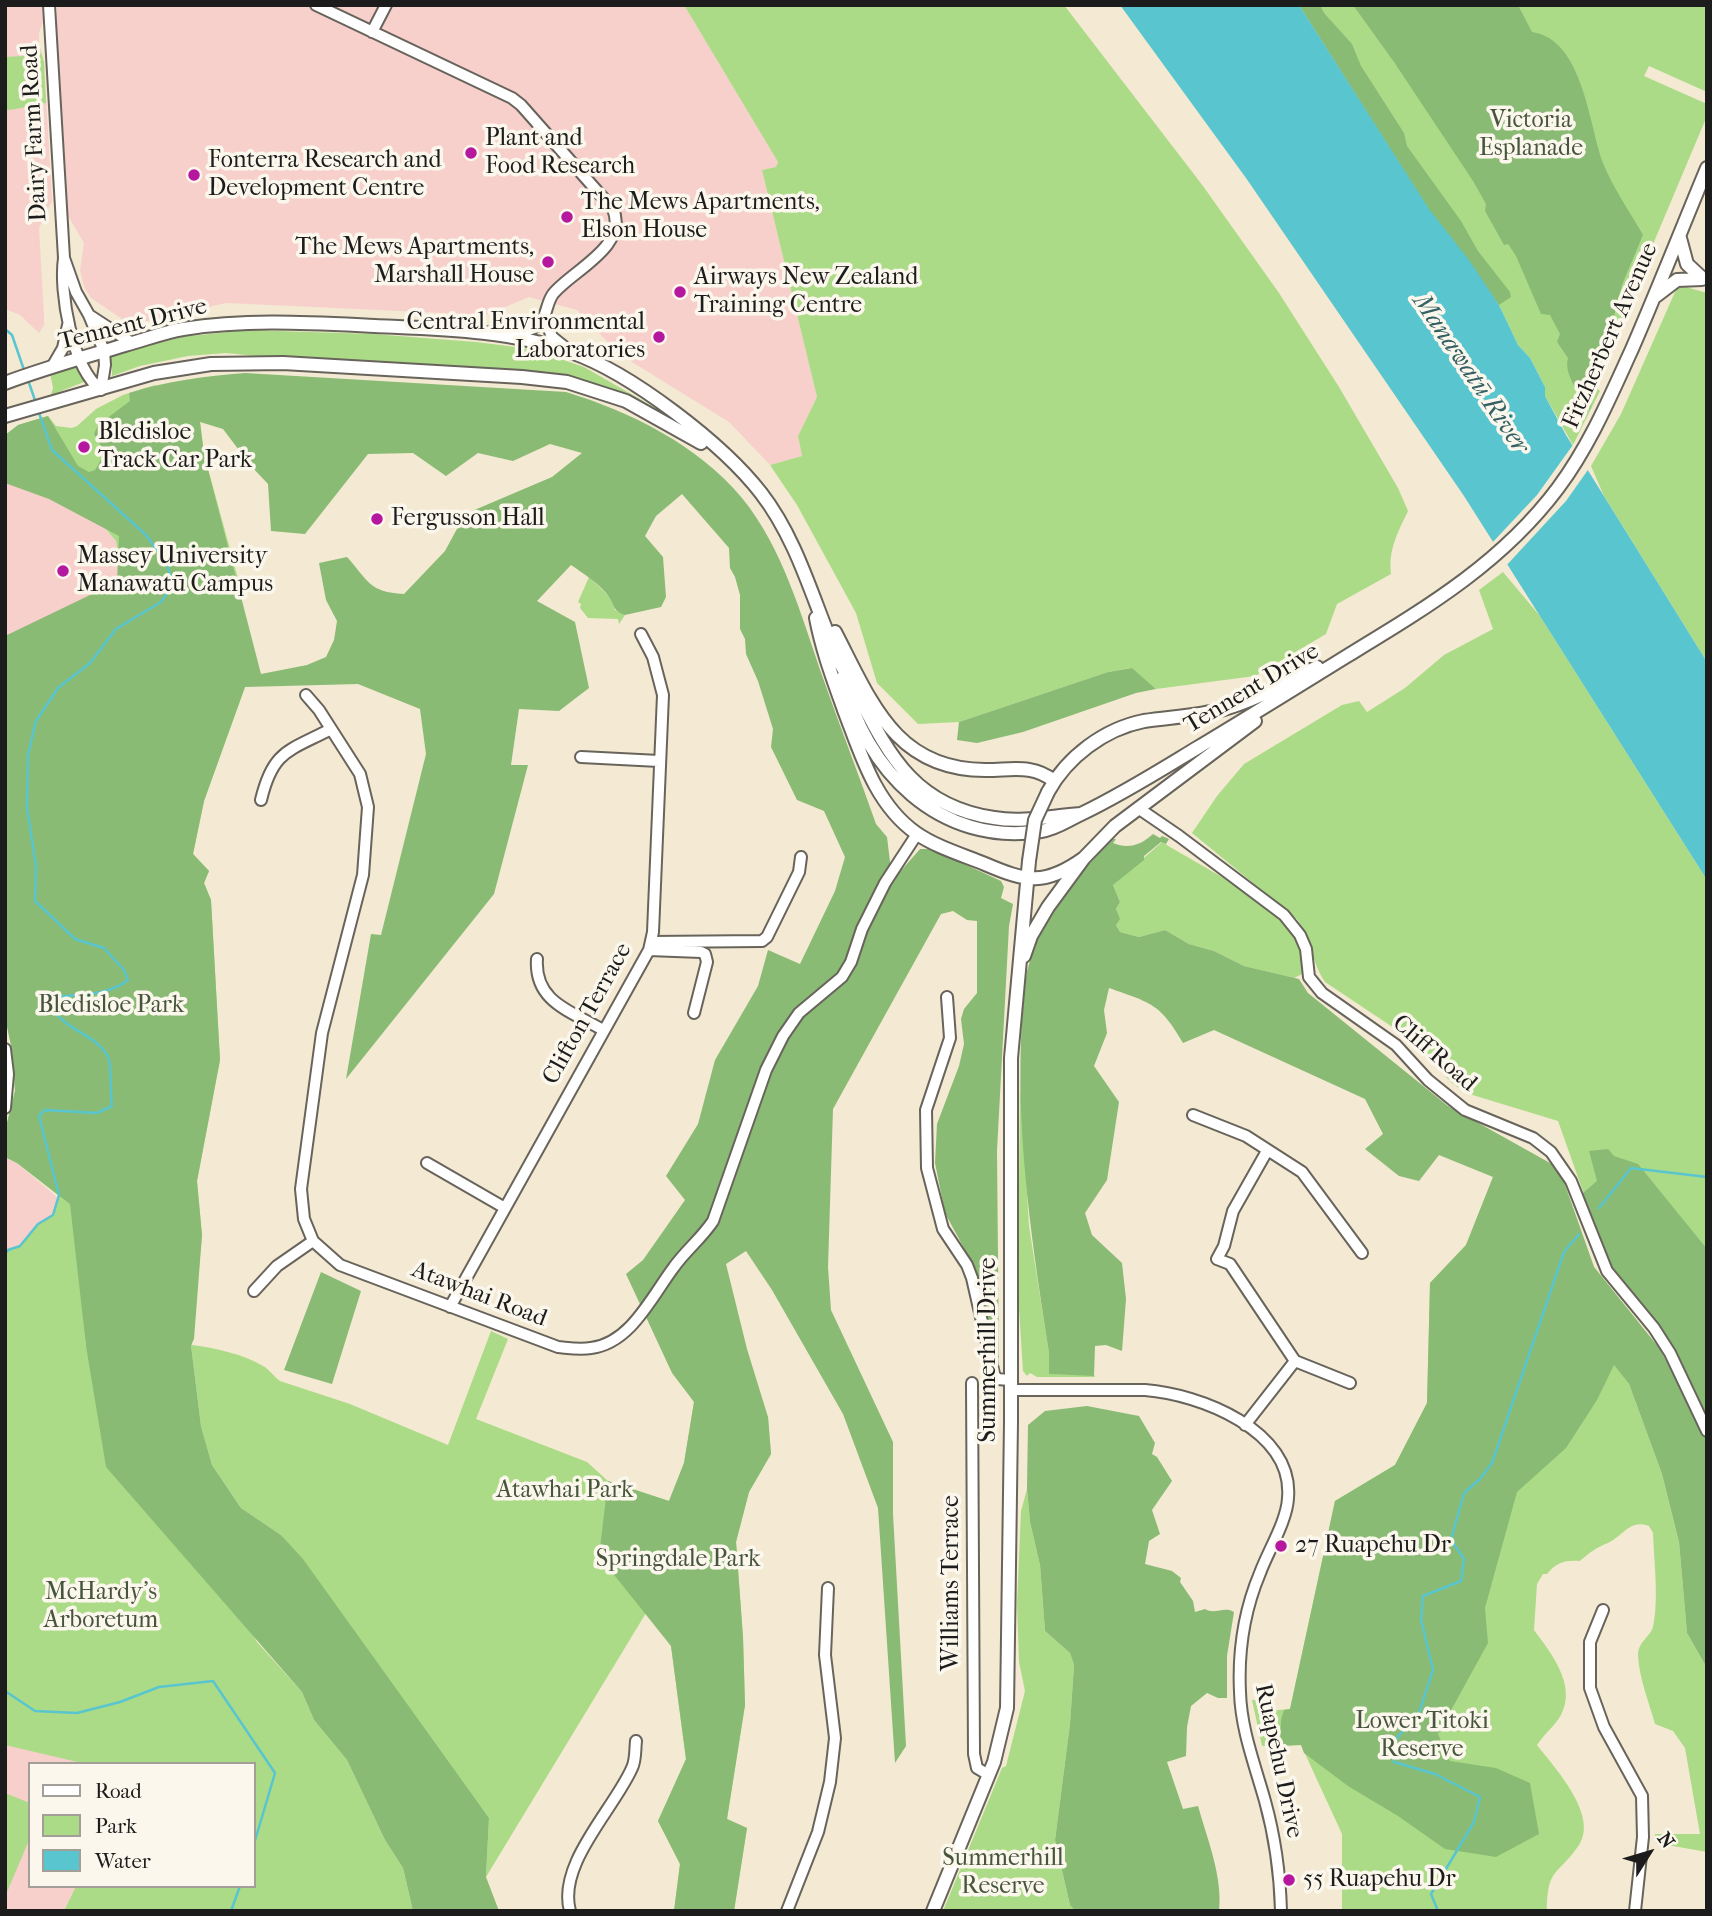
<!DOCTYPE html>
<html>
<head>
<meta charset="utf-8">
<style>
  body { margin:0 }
  #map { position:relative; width:1712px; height:1916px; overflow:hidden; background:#f4e9d2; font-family:"IM FELL French Canon",serif }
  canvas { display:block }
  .frame { position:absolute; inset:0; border:7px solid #1c1c1c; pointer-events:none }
  .legend { position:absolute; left:28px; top:1762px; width:228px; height:126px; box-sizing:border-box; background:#fbf7ec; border:2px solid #a29f99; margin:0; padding:9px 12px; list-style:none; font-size:21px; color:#1c1c1c }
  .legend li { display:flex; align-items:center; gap:14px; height:35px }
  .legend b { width:35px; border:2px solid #a29f99 }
  .north { position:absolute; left:1614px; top:1818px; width:70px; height:70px; -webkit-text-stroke:5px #fbf7ec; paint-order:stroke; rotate:53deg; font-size:19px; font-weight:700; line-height:28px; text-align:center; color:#1c1c1c }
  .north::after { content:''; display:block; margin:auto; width:24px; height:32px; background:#1c1c1c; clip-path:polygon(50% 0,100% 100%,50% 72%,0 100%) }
</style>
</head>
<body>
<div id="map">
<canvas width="1712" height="1916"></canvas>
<div class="frame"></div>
<ul class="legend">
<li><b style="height:9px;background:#fff"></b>Road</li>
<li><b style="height:19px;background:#acdb88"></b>Park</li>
<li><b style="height:19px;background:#58c5cf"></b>Water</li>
</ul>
<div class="north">N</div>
</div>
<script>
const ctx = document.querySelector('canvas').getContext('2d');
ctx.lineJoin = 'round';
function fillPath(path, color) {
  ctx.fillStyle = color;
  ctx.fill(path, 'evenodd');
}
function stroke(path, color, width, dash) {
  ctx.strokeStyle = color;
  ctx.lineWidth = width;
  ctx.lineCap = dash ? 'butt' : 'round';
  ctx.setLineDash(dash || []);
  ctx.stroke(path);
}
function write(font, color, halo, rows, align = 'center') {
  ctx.font = font + ' "IM FELL French Canon",serif';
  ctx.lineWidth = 7;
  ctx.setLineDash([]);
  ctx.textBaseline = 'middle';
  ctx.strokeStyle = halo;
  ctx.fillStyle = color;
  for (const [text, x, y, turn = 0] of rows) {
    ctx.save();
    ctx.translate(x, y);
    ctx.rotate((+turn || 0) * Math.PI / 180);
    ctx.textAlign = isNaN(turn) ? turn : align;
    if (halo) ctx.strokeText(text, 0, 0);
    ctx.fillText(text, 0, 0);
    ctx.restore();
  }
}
fillPath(new Path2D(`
  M5 5H42L43 22 39 33V44L44 62 52 201 39 228 44 316V325L39 333 20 315 5 309Z
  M57 5H684L778 162 777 167 762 170 817 397 798 436 802 456 770 465 729 422 619 354 577 310 529 297 486 315 226 303 131 325 91 298 84 287 80 270 84 243 67 214 57 43Z
  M5 448 69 488 116 541 127 600 5 711Z
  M5 1157 17 1163 58 1198 53 1215 38 1224 20 1246 8 1250 5 1254Z
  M5 1691 90 1764H30V1886H76L64 1911H5Z`), '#f7d0cc');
fillPath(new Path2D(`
  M684 5H1064L1203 186 1279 293 1339 387 1398 488 1408 511C1398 532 1388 550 1391 574L1337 604 1326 634 1255 676 1156 689 1131 668 1108 672 959 722 918 724 877 683 856 613 797 505 770 465 802 456 798 436 817 397 762 170 776 167 778 162Z
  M1299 5H1707V92L1649 66 1644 76 1707 104V116L1597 377 1592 383 1600 391 1573 445 1545 396V387L1530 358 1518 345 1499 305 1429 210Z
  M40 48 44 62 46 103C31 104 20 110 5 110V57L24 56 31 49Z
  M1686 287 1707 293V662L1604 496 1591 466 1621 414 1675 292 1678 288Z
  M246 330 373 334 476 342 532 349 584 367 659 410 602 385 549 373 286 359 226 353 188 356 140 366 112 376V365L108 356 182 337Z
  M81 364 89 380 51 395 53 388 50 373Z
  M155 385 200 422 204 454 239 582 245 687 204 801 193 854 209 871 204 883 211 900 220 1060 197 1181 202 1235 192 1345C215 1348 243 1354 263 1366 269 1369 273 1376 280 1381L350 1404 448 1445 491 1331 508 1339 476 1419 587 1462 608 1481 669 1501 684 1463 694 1402 768 1417 771 1454 749 1492 736 1542 743 1637 745 1705 727 1819 747 1828 734 1911H674L680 1864 658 1821 686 1759 671 1646 646 1613 486 1877 489 1818 281 1535 241 1508 212 1465 201 1426 191 1345 83 1315 86 1346 257 1642 302 1692 314 1720 347 1760 385 1840 403 1868 413 1911H64L76 1886H254V1764H86L5 1745V1254L8 1250 20 1246 38 1224 53 1215 59 1196 17 1163 5 1157V1131L15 1091 12 1050 5 1017 127 600 116 541 18 425 48 416 56 426 72 428 77 426 96 409 123 395Z
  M1503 572 1540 616 1707 880V1418L1682 1370 1607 1259 1558 1121 1466 1093 1452 1083 1406 1036 1325 982C1311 961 1312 941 1297 919L1192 833 1217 796 1244 764 1342 705 1359 701 1367 712 1405 688 1444 655 1493 629 1479 590Z
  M589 577 609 596 615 610 625 615 619 624 618 619 588 618 580 608 581 604 578 602Z
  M1162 842C1200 866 1275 901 1296 941 1302 952 1303 962 1304 973L1294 978 1244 966 1214 951 1189 944 1165 930 1139 937 1120 932 1116 925 1119 919 1116 909 1120 902 1113 885Z
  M1020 1080 1029 1226 1049 1353V1374L1094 1375 1095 1377H1037L1030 1373 1027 1376 1023 1371 1018 1293Z
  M1559 1168 1594 1267 1639 1323 1614 1364 1629 1384 1662 1474 1679 1542 1687 1633 1707 1668V1852L1656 1843 1655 1834H1700L1685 1748 1673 1731 1655 1724C1649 1702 1639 1678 1638 1655 1638 1642 1650 1637 1653 1627 1659 1600 1654 1561 1653 1533L1649 1526C1630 1519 1623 1536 1608 1543 1597 1547 1589 1553 1580 1561 1565 1560 1557 1562 1547 1574H1543L1537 1584 1534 1630C1551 1653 1577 1685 1561 1715 1555 1726 1544 1734 1537 1745 1554 1767 1599 1815 1579 1845 1558 1876 1547 1867 1547 1911H1342V1834L1301 1745 1262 1746 1252 1700H1256L1267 1711 1290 1709 1335 1501 1395 1465 1427 1403 1430 1283 1466 1245 1493 1177Z
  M1027 1489 1030 1522 1040 1565 1045 1631 1070 1653 1074 1665 1070 1724 1055 1840 1070 1905 1075 1911H943L1002 1768 1006 1766 1025 1691 1019 1662 1017 1604 1021 1511Z
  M5 1793 30 1803V1838L7 1892 5 1891Z`), '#acdb88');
fillPath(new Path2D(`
  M1299 5H1320L1324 13 1352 44 1361 66 1404 133 1407 146 1461 221 1478 251 1510 292 1511 297 1499 305 1429 210Z
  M1353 5H1518L1532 32C1583 39 1589 125 1603 163 1613 188 1630 212 1643 235L1622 285 1590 410C1581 397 1563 374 1568 358L1557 342 1560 334 1550 315 1541 314 1516 256 1508 244 1504 245 1485 211 1486 204 1473 181 1394 62Z
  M245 373 566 392C631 412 698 445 742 498 783 548 802 618 823 678 840 727 859 775 876 824L887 837 891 870 899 873 920 849H932L1001 881 1004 887 1001 898 1013 904 1009 926 997 1151 999 1364 973 1265 945 1213 935 1163 937 1124 959 1066 964 1044 961 1019 964 1009 977 993V921L967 920 953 911 941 914 833 1109 828 1267 831 1310 893 1442V1514L906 1746 895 1763 878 1508 843 1414 772 1290 746 1251 726 1264 747 1349 768 1417 771 1454 749 1492 736 1542 743 1637 745 1705 727 1819 747 1828 734 1911H674L680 1864 658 1821 686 1759 671 1646 599 1556 608 1481 669 1501 684 1463 694 1402 672 1373 626 1274 643 1260 685 1200 666 1176 698 1124 715 1060 758 986 768 950 800 964 835 891 845 857 824 811 797 800 771 747 773 729 758 681 746 654 745 639 740 629V595L735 577 730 568 729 548 682 494 656 516 645 536 663 557 666 597 661 607 625 615C612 611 614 603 607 594 597 582 584 574 571 565L537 601 575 622 589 688 559 711 519 709 511 765H528L494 894 346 1079 371 934 381 935 426 754 420 709 358 684 245 687 204 801 193 854 209 871 204 883 211 900 220 1060 197 1181 202 1235 194 1339 191 1345 201 1426 212 1465 241 1508 281 1535 303 1559 489 1818 486 1877 499 1911H413L403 1868 385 1840 347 1760 314 1720 302 1692 106 1467 86 1346 70 1204 17 1163 5 1157V1131L15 1091 12 1050 5 1017V636L117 582 119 536 49 499 5 483V435L18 425 48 416 78 466 89 472 95 470 105 453 94 434 98 425 130 401 129 393C167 381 205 376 245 373ZM200 422 223 429 251 466 268 484 271 531 305 534 368 454 413 453 446 476 478 453 513 461 550 444 582 453 552 477 465 514 445 551 404 594C368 592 369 581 347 557L319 563 326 600 337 621 334 640 326 657 307 665 261 674 204 454Z
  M1132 668 1156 689 1136 693 1023 732 977 743 957 740 959 722 1108 672Z
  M1153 834 1160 838 1162 836 1169 839 1166 844 1161 842 1144 856V860L1113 885 1120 902 1116 909 1120 919 1116 925 1120 932 1139 937 1165 930 1189 944 1214 951 1244 966 1299 979 1308 993 1448 1106 1559 1168 1594 1267 1660 1349 1707 1440V1668L1687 1633 1679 1542 1662 1474 1629 1384 1614 1365 1597 1400 1566 1448 1517 1492 1485 1608 1488 1643 1438 1734 1450 1761 1496 1768 1530 1783 1539 1834 1496 1857 1445 1849 1398 1816 1348 1786 1304 1753 1301 1745 1280 1746 1281 1720 1284 1710 1290 1709 1335 1501 1395 1465 1427 1403 1430 1283 1466 1245 1493 1177 1439 1155 1419 1181 1399 1176 1365 1149 1383 1134 1365 1099 1214 1030 1183 1043C1160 1003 1151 1003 1109 988L1104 1010 1107 1033 1094 1066 1119 1102 1107 1180 1085 1213 1092 1235 1122 1263 1126 1299 1122 1351 1106 1345 1095 1346 1094 1376 1049 1374V1353C1033 1249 1017 1146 1021 1040 1022 1014 1022 985 1030 961 1044 913 1079 873 1113 839H1116L1113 843C1129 850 1142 844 1153 834Z
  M1608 1149 1614 1156 1638 1164 1707 1249V1418C1684 1366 1646 1326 1617 1278 1601 1252 1593 1221 1583 1193L1597 1181 1589 1151Z
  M321 1272 361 1291 332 1384 284 1370Z
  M1087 1406 1139 1416 1155 1443 1152 1454 1157 1457 1172 1481 1152 1510 1160 1534 1149 1541 1145 1564 1172 1571 1181 1578 1180 1582 1193 1601 1195 1612 1205 1609C1214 1615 1225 1606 1234 1612L1227 1656V1698H1218L1207 1693 1191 1706 1187 1727 1186 1756 1167 1762 1183 1809 1198 1806C1207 1838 1223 1877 1219 1911H1075L1070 1905 1055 1840 1070 1724 1074 1665 1070 1653 1045 1631 1040 1565 1030 1522 1027 1489 1028 1425 1045 1411Z`), '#89bb74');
fillPath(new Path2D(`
  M1120 5H1299L1429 209 1469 260 1499 305 1518 345 1530 358 1545 387V396L1566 435 1707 662V880L1464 496 1246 178Z`), '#58c5cf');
fillPath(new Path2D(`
  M1575 442 1590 467 1566 501 1505 567 1491 544 1537 495Z`), '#f4e9d2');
stroke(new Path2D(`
  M5 329 12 335 24 370
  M28 380 36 403
  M1599 1208 1631 1168 1707 1177
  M5 1254 8 1250 20 1246 38 1224 53 1215 59 1195 39 1116 45 1110 97 1113 112 1106C110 1094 112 1065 108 1057 97 1033 58 1030 50 1001L54 997C79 994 108 996 128 980L124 970 104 948 75 939 35 901 36 866 27 808 28 755 36 721 58 688 90 663 116 629 161 602 173 585 167 565 146 535 52 450 38 410
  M5 1691 35 1711 77 1713 120 1702 159 1687 213 1681 275 1773 254 1844
  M231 1911 240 1886
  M1438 1911 1431 1894 1474 1822 1480 1797 1435 1774 1394 1762 1395 1740 1419 1713 1433 1670 1421 1619 1423 1596 1461 1581 1464 1559 1451 1540 1464 1493 1480 1479 1492 1463 1564 1252 1579 1234`), '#58c5cf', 2.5);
const minor = new Path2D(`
  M49 5 64 258C59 292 72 368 101 390L105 365 104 351 89 315 76 292 64 258
  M316 5 512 98 521 105 613 209C629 247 571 271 553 294 545 305 548 319 535 327 526 333 513 332 503 333
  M372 32 386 5
  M89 315 132 343
  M545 318 552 337 567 349
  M52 367 63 348 68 325
  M306 695 319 710 360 774 368 807 363 875 322 1033 301 1189 304 1219 313 1241 340 1265 558 1347C569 1348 580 1350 591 1348 631 1343 652 1296 674 1267 686 1250 701 1239 713 1221L766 1070 783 1036 799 1013 842 977 851 962 862 929 885 883 917 834
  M581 757 659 761
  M261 800C273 750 289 751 331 729
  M1138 808 1179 836 1284 915 1300 935 1306 949 1309 977 1322 993 1396 1045 1428 1080 1465 1110 1533 1138 1551 1152 1571 1181 1607 1271 1654 1328 1670 1353 1707 1431
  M651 942 762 941 767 937 799 872 801 857
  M649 950 701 952 705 954 707 962 694 1013
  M537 959C534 1002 571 1011 603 1030
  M947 997 950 1038 926 1110 927 1168 943 1229 967 1265 972 1278 994 1374 997 1379 1010 1380
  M5 1049 8 1074 5 1108
  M1193 1115 1246 1136 1302 1172 1362 1253
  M1267 1151 1233 1211 1224 1246 1217 1259 1230 1264 1295 1361 1350 1383
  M427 1163 505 1208
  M254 1291 277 1266 313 1241
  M450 1307 649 950 653 932 663 695 653 657 641 634
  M972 1383 974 1754 977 1768 989 1775
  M1010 1390H1145C1199 1394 1294 1430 1288 1498 1287 1521 1268 1551 1260 1573 1244 1611 1238 1651 1240 1692 1241 1730 1255 1765 1265 1801 1275 1837 1280 1874 1281 1911
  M1245 1425 1295 1361
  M1603 1610 1590 1642V1688L1604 1727 1642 1796 1643 1837 1635 1911
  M570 1911C557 1864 614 1809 632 1768 636 1760 635 1749 636 1741
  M787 1911 818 1832 830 1782 835 1738 825 1655 828 1588`);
const major = new Path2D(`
  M1680 238 1687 264 1702 278
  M1656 296 1677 280 1702 279
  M5 383C45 368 85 357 125 345 144 340 164 332 183 329 247 319 310 323 375 326 440 329 509 330 571 352 631 373 723 444 761 493 799 542 814 605 839 661 845 673 853 684 859 696 890 759 918 807 994 818 1023 823 1051 816 1080 814
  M5 416 154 373 211 364 283 363 522 377 567 382 626 401 701 443
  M816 618C822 650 833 679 844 710 861 754 875 804 916 833 936 847 963 855 985 864 1027 882 1045 886 1084 858
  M835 632C871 701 895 771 987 770 1012 770 1033 764 1054 781
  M843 677C864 770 940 847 1041 831 1056 829 1068 820 1081 814 1121 795 1159 771 1197 748 1247 718 1297 687 1347 656 1426 608 1502 563 1558 488 1590 445 1610 397 1632 349 1658 289 1682 228 1707 168
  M1048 792C1067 757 1104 729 1144 721 1171 717 1198 716 1224 709 1256 700 1287 682 1317 667
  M1024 956 1031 936 1048 907 1084 858 1115 826 1255 721
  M933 1911 994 1762 1007 1708 1011 1422V1058L1029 861`);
stroke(minor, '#68645c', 14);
stroke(major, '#68645c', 16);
stroke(minor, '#fff', 10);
stroke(major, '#fff', 12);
const majorBridge = new Path2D(`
  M1029 861 1035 820 1048 792`);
stroke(majorBridge, '#68645c', 16, []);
stroke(majorBridge, '#fff', 12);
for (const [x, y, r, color] of [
  [471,153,7,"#b5179e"],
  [194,175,7,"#b5179e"],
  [567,217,7,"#b5179e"],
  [548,262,7,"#b5179e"],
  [680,292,7,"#b5179e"],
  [659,337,7,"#b5179e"],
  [84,447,7,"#b5179e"],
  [377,519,7,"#b5179e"],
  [63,571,7,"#b5179e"],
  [1281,1546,7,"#b5179e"],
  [1289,1880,7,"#b5179e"]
]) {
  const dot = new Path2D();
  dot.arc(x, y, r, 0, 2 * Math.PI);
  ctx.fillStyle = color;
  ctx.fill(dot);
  stroke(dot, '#fbf7ec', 2.5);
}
write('24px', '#47553c', '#fbf7ec', [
  ["Victoria",1531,121],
  ["Esplanade",1531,149],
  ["Bledisloe Park",111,1006],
  ["Atawhai Park",565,1491],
  ["Springdale Park",678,1560],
  ["McHardy's",101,1593],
  ["Arboretum",101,1621],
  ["Lower Titoki",1422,1722],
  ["Reserve",1422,1750],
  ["Summerhill",1003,1859],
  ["Reserve",1003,1887]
]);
write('24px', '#1c1c1c', '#fbf7ec', [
  ["Dairy Farm Road",35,133,-93],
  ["Tennent Drive",133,325,-14],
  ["Fitzherbert Avenue",1611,336,-66],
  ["Tennent Drive",1252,689,-31],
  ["Clifton Terrace",588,1014,-61],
  ["Cliff Road",1434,1054,41],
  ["Atawhai Road",479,1295,21],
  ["Summerhill Drive",989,1350,-90],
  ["Williams Terrace",952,1583,-90],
  ["Ruapehu Drive",1278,1761,78]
]);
write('24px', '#1c1c1c', '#fbf7ec', [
  ["Plant and",485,139],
  ["Food Research",485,167],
  ["Fonterra Research and",208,161],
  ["Development Centre",208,189],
  ["The Mews Apartments,",581,203],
  ["Elson House",581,231],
  ["The Mews Apartments,",534,248,"right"],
  ["Marshall House",534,276,"right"],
  ["Airways New Zealand",694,278],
  ["Training Centre",694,306],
  ["Central Environmental",645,323,"right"],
  ["Laboratories",645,351,"right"],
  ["Bledisloe",98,433],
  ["Track Car Park",98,461],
  ["Fergusson Hall",391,519],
  ["Massey University",77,557],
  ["Manawatū Campus",77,585],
  ["27 Ruapehu Dr",1295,1546],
  ["55 Ruapehu Dr",1303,1880]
], 'left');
write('italic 26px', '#346064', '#fbf7ec', [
  ["Manawatū River",1470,374,56]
]);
</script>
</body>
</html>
